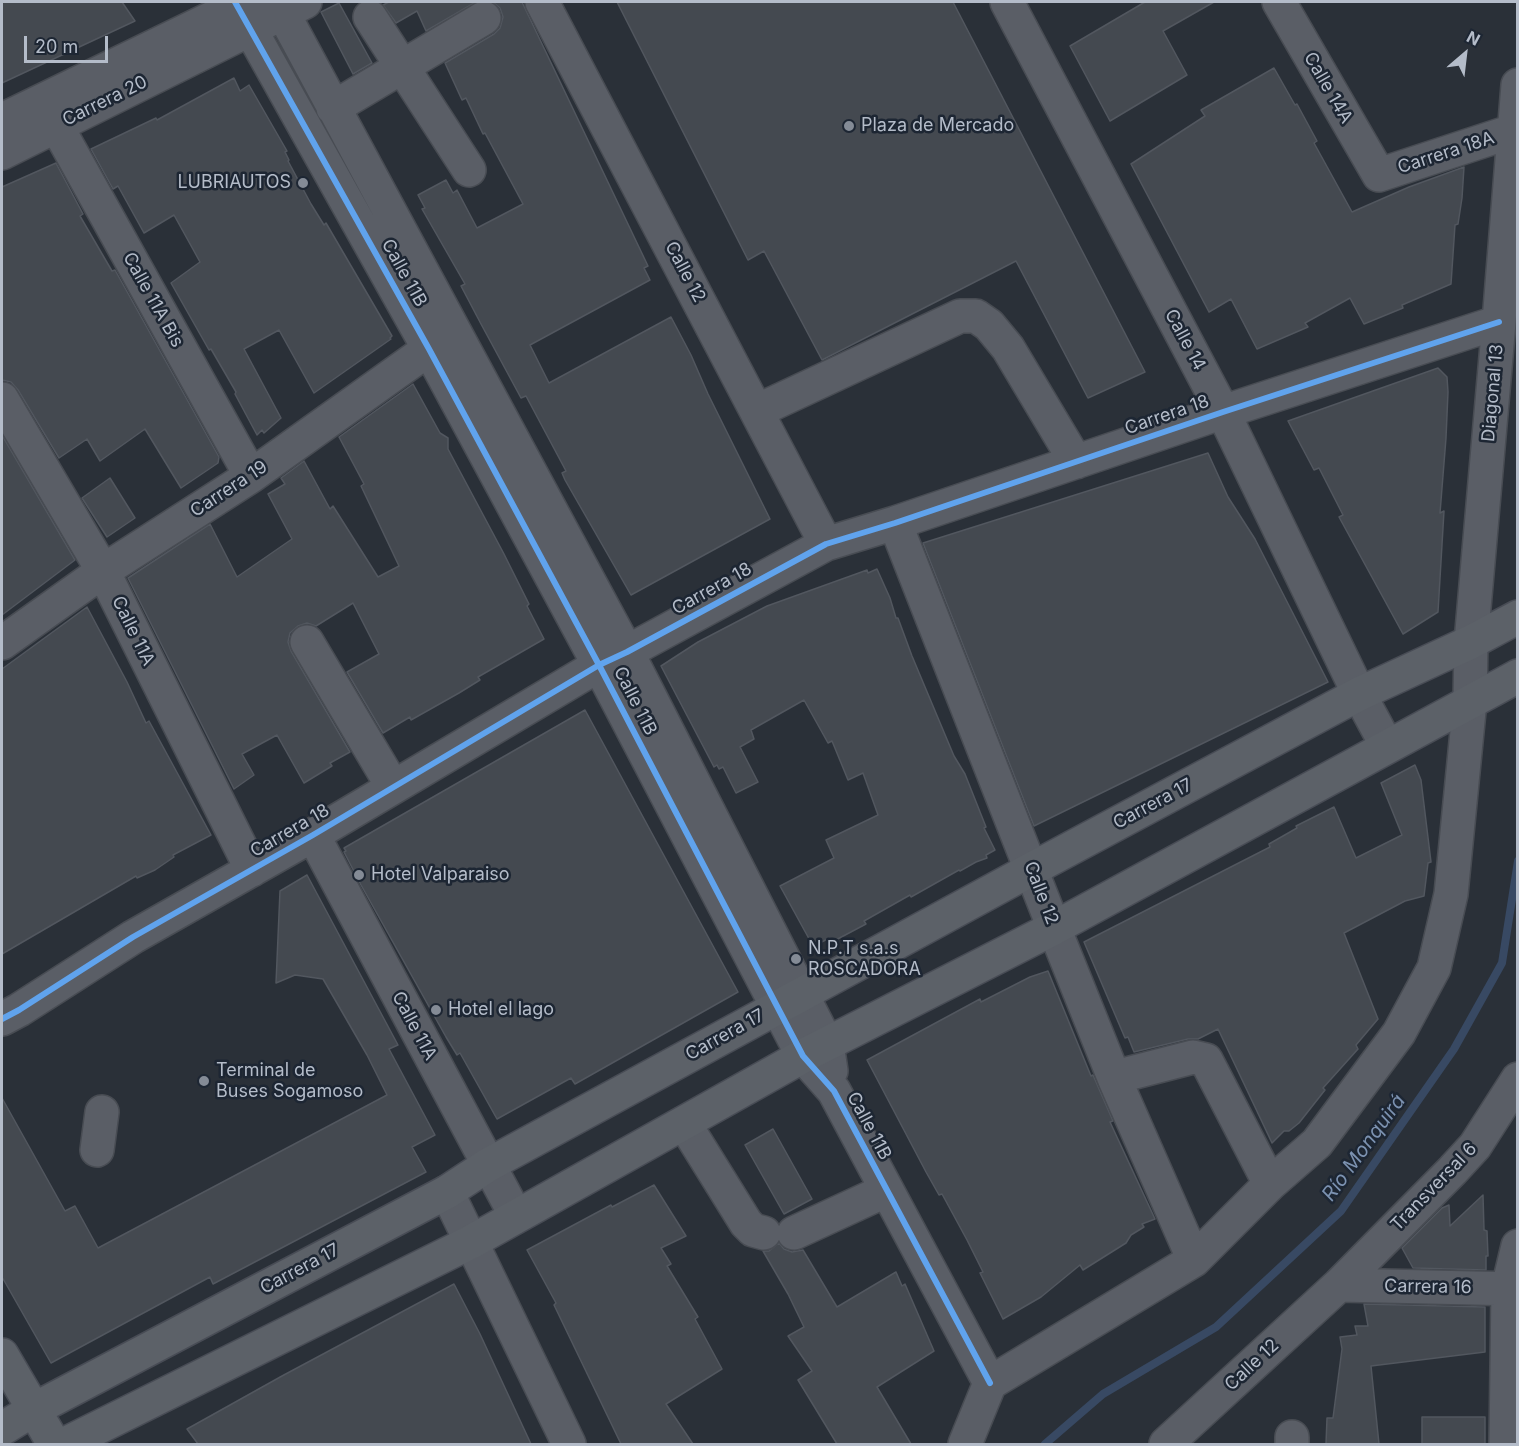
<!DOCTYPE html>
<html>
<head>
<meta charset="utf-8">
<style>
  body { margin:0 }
  #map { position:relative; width:1519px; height:1446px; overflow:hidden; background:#2a3038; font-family:Inter,sans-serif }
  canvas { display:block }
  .frame { position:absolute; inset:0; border:3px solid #b4bcc9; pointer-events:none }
  .north { position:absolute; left:1435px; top:24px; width:60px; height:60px; -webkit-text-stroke:4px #1d2633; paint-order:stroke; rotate:28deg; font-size:16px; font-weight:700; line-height:24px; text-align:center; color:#b4bcc9 }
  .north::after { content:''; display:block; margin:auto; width:21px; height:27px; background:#b4bcc9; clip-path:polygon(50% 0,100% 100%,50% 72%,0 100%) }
  .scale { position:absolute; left:24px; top:36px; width:84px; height:27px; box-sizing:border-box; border:3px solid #b4bcc9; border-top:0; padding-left:8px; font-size:18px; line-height:21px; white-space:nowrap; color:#b4bcc9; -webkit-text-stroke:4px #1d2633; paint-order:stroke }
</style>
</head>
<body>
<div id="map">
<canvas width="1519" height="1446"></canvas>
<div class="frame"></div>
<div class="north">N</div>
<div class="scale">20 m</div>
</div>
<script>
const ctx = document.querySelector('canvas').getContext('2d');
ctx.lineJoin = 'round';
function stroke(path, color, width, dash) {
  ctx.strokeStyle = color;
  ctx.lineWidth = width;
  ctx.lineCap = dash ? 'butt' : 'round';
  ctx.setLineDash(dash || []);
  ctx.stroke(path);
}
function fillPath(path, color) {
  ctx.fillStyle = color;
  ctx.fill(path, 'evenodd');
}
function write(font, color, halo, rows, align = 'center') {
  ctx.font = font + ' Inter,sans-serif';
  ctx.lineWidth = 5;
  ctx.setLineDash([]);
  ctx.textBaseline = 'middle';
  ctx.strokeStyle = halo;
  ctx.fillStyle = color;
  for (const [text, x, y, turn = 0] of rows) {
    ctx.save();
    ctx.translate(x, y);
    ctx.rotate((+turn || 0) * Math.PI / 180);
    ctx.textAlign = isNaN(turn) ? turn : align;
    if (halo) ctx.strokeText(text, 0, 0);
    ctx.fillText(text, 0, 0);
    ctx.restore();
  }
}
stroke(new Path2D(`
  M1045 1444 1103 1394 1216 1327 1341 1211 1454 1049 1502 963 1518 861`), '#384963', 8);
const building = new Path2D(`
  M2 2H122L135 21 2 83Z
  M389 2H476L426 31 417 11 396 23 383 5Z
  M493 2H522L648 266 644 268 650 280 530 345 549 383 671 317 691 355 708 394 770 519 631 595 565 480 562 473 566 471 526 396 521 398 481 324 461 286 465 284 422 209 425 208 418 195 446 180 453 193 457 190 477 228 523 204 485 133 483 134 466 98 462 100 445 63 494 34 500 28 503 17 500 8Z
  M617 2H953L1145 372 1088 398 1016 261 822 360 764 251 748 260Z
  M1145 2H1214L1163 31 1187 75 1110 121 1070 46Z
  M339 3 372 63 353 74 321 12Z
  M1274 68 1295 105 1297 104 1317 141 1314 143 1352 212 1409 187 1464 167 1462 198 1458 224 1455 225 1451 284 1402 305 1403 308 1364 324 1350 298 1305 323 1308 327 1257 349 1231 299 1209 312 1131 164 1205 116 1201 110Z
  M234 78 240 91 249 85 287 151 285 152 289 160 288 161 311 204 324 225 326 223 392 336 390 338 391 339 314 393 279 330 244 349 281 418 264 433 262 430 257 435 235 394 236 392 211 349 209 350 171 283 200 262 174 215 144 233 118 186 113 189 91 149 156 118 157 120Z
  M56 163 83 214 80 216 112 271 115 270 120 279 219 457 218 463 181 488 145 429 100 461 87 439 59 458 18 390 11 382 2 380V187Z
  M1438 368 1447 377 1448 392 1446 438 1440 513 1444 511 1438 612 1403 634 1339 517 1343 515 1319 468 1314 470 1288 421Z
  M413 384 440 433 448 438V449L504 554 529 604 527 606 544 639 478 677 480 680 459 693 411 720 410 717 383 733 347 672 379 654 353 603 316 626 307 623 298 626 290 633 288 642 291 651 350 752 330 763 332 766 304 783 277 735 242 754 254 775 234 789 128 578 210 524 237 577 292 539 268 494 285 484 281 478 304 461 330 509 333 506 378 577 399 566 361 486 364 484 339 437Z
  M2 435 75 560 2 615Z
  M1208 453 1228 497 1255 539 1328 682 1034 826 923 543Z
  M110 478 135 518 107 537 82 498Z
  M877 569 890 598 896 618H898L912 656 954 756 965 774 986 827 984 828 995 850 986 855 987 858 976 862 960 871 959 870 911 897 910 895 864 921 866 924 832 942 830 938 813 946 780 886 834 858 826 840 878 815 863 773 848 780 832 741 828 743 804 700 751 730 754 739 740 747 758 782 736 793 723 767 719 769 717 765 714 767 661 666 698 642 767 606 856 574 867 570 868 573Z
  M87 607 127 682 146 723 149 721 211 835 173 855 174 857 155 870 137 878 136 876 2 954V669Z
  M585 710 738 992 575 1084 571 1078 497 1119 460 1053 457 1055 446 1037 361 885 344 852 346 851 344 848Z
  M1415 765 1421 780 1431 862 1428 863 1424 896 1405 901 1344 933 1378 1019 1356 1045 1358 1049 1323 1088 1325 1090 1299 1123 1289 1131H1284L1272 1143 1218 1029 1198 1039H1188L1134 1052 1128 1037 1125 1038 1084 942 1270 847 1269 844 1297 828 1296 826 1334 807 1356 858 1402 835 1381 783Z
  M307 875 398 1045 389 1049 435 1135 412 1147 426 1172 213 1284 210 1277 51 1363 2 1277V1098L65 1211 75 1206 98 1248 387 1095 367 1055 323 979 295 975 276 983 280 891Z
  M1048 971 1091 1076 1093 1075 1113 1121 1110 1122 1155 1219 1142 1224 1144 1227 1131 1235 1126 1243 1083 1270 1080 1265 1041 1297 1003 1319 980 1273 983 1272 967 1240 942 1194 939 1195 926 1172 867 1060 980 999 981 1002 1030 977Z
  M773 1129 812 1199 784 1214 745 1145Z
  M654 1185 686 1236 661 1248 671 1264 667 1266 698 1317 695 1319 722 1369 666 1404 693 1444H621L554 1305 556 1303 527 1250 611 1205 612 1207Z
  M1483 1195 1484 1230 1487 1231 1488 1256H1486V1270L1413 1268 1402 1248 1442 1208 1449 1205 1450 1226Z
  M779 1243 784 1249 792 1252 803 1250 837 1307 896 1272 902 1286 905 1284 934 1351 877 1387 911 1444H837L798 1380 812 1371 788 1336 804 1327 788 1294 763 1251H769Z
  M454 1284 480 1334 531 1444H198L187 1429 282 1376Z
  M1364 1304 1485 1307V1352L1371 1366 1379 1444H1326L1327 1418H1333L1342 1349 1340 1337 1357 1335 1355 1326H1368Z
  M1422 1417H1485V1444H1422Z`);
fillPath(building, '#444950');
stroke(building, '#52575f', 1.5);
const minor = new Path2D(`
  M235 2 429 349 599 665 803 1056 834 1091 990 1383
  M277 2 627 652 827 1044 831 1071
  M542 2 826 544
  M1007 2 1223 412 1359 694 1387 746
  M1279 2 1379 175 1513 131
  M370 17 469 170
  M333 108 484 18
  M2 120 245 2
  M56 125 251 476
  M2 153 305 2
  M2 399 103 571 252 870
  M757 411 960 316H976L989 325 1008 348 1076 462
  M895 523 1054 928 1115 1080 1194 1260
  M307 642 393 787
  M2 643 103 571 251 476 429 349 450 340
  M313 835 516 1216
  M2 1019 19 1010 133 937 313 835 599 665 627 652 826 544 895 523 1223 412 1499 322
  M1115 1080 1127 1074 1193 1057 1206 1060 1270 1184
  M684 1123 746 1223 753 1230 764 1233
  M97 1150 102 1112
  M447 1192 569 1444
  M794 1233 887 1190
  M1339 1285 1518 1289
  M965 1444 990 1383 1194 1260 1270 1184 1317 1143 1399 1033 1434 968 1451 894 1470 701 1471 642 1499 322 1518 85
  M1166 1444 1339 1285 1452 1171 1475 1146 1518 1079
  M1292 1444V1437
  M1506 1444 1508 1288 1518 1246`);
const major = new Path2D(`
  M2 1355 54 1444
  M2 1429 33 1410 447 1192 488 1165 1032 869 1359 694 1471 642 1518 617
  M65 1444 471 1242 803 1056 1054 928 1518 676`);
stroke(minor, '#484c53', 36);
stroke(major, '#484c55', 36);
stroke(minor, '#5a5e66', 33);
stroke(major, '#5c6168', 33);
stroke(new Path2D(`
  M235 2 429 349 599 665 803 1056 834 1091 990 1383
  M2 1019 19 1010 133 937 313 835 599 665 627 652 826 544 895 523 1223 412 1499 322`), '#60a3ed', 6);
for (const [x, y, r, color] of [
  [849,126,6,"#848b96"],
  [303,183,6,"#848b96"],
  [359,875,6,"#848b96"],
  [796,959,6,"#848b96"],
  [436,1010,6,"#848b96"],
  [204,1081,6,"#848b96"]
]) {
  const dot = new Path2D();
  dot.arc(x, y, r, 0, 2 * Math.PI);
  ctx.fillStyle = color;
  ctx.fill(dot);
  stroke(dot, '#1d2633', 2);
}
write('18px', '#b4bcc9', '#1d2633', [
  ["Calle 14A",1328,88,60],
  ["Carrera 20",105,101,-26],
  ["Carrera 18A",1446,153,-18],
  ["Calle 12",685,272,62],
  ["Calle 11B",404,273,61],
  ["Calle 11A Bis",153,300,61],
  ["Calle 14",1185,340,62],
  ["Diagonal 13",1493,393,-85],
  ["Carrera 18",1167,415,-19],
  ["Carrera 19",229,489,-33],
  ["Carrera 18",712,589,-29],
  ["Calle 11A",133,631,64],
  ["Calle 11B",635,701,63],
  ["Carrera 17",1153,804,-28],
  ["Carrera 18",290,831,-30],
  ["Calle 12",1041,893,69],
  ["Calle 11A",414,1026,62],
  ["Carrera 17",725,1035,-29],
  ["Calle 11B",869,1126,62],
  ["Transversal 6",1434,1187,-46],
  ["Carrera 17",300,1269,-28],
  ["Carrera 16",1428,1287,1],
  ["Calle 12",1252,1365,-43]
]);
write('18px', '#b4bcc9', '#1d2633', [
  ["Plaza de Mercado",861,126],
  ["LUBRIAUTOS",291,183,"right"],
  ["Hotel Valparaiso",371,875],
  ["N.P.T s.a.s",808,949],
  ["ROSCADORA",808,970],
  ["Hotel el lago",448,1010],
  ["Terminal de",216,1071],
  ["Buses Sogamoso",216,1092]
], 'left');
write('italic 20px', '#7c92b1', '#1d2633', [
  ["Río Monquirá",1364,1148,-54]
]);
</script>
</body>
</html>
